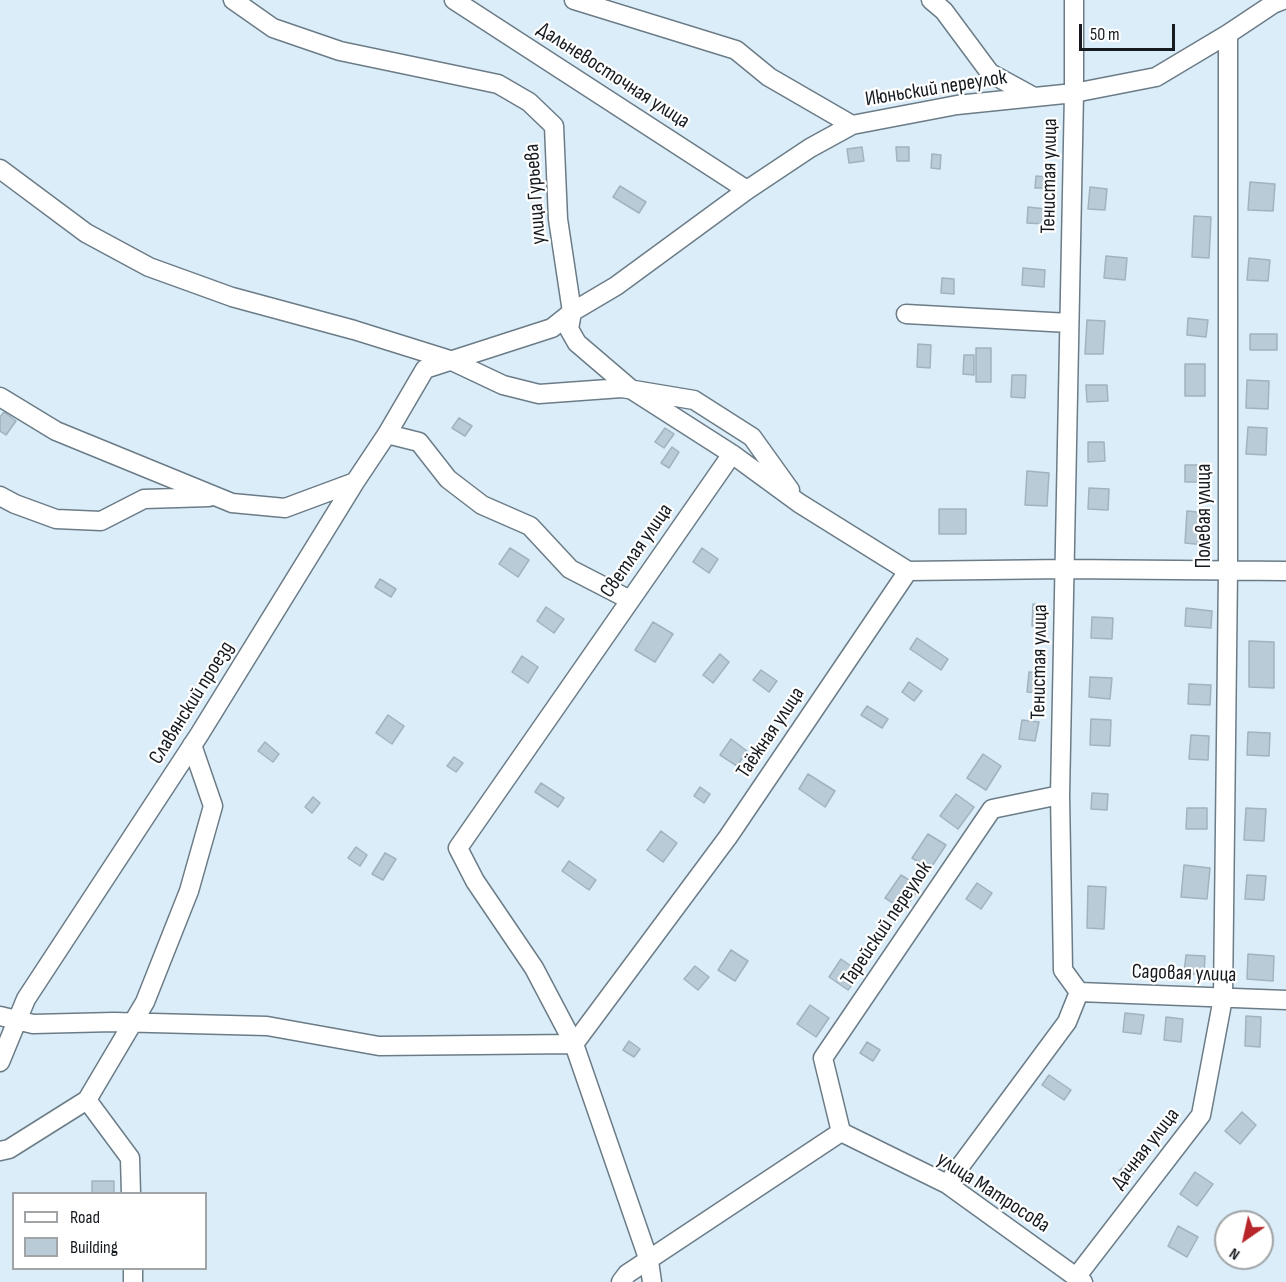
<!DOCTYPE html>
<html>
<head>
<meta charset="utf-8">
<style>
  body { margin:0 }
  #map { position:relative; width:1286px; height:1282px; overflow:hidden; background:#daedf9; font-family:"Sofia Sans Condensed",sans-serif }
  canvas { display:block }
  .legend { position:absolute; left:12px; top:1192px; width:195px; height:78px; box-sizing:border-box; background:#fff; border:2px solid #a1a4a6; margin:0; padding:8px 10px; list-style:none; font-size:18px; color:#151b20 }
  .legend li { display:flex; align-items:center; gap:12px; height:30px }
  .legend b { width:30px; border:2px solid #a1a4a6 }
  .north { position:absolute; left:1214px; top:1210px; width:60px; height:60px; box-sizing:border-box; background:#fff; border:2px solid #a1a4a6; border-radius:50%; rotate:214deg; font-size:16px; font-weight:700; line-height:24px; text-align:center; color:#151b20 }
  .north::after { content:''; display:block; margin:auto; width:21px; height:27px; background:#b7272a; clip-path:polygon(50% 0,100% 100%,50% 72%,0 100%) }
  .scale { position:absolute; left:1079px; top:24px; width:96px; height:27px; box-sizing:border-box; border:3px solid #151b20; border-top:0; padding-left:8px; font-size:18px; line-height:21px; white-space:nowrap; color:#151b20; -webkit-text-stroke:4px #fff; paint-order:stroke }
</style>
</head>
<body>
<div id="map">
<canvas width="1286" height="1282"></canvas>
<ul class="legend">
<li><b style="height:8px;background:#fff"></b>Road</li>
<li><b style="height:16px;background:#b8cbd7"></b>Building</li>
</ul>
<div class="north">N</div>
<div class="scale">50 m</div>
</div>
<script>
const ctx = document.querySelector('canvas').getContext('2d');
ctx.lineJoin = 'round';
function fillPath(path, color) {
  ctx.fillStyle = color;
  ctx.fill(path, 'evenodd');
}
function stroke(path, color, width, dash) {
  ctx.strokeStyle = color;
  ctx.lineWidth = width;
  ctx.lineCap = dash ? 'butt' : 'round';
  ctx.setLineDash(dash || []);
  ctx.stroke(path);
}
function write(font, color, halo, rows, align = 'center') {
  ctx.font = font + ' "Sofia Sans Condensed",sans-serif';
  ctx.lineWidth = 4.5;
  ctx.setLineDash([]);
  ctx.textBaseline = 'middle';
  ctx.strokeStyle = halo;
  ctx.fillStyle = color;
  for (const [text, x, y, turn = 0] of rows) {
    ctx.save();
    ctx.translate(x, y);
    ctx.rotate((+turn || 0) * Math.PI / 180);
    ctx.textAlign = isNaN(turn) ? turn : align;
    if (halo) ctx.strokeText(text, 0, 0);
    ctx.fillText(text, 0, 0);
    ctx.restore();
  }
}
const building = new Path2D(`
  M862 147 864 161 849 163 847 149Z
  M896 147H909V161H897Z
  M932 154 941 155 940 169 931 168Z
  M1036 176 1047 177 1046 188H1035Z
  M1250 182 1275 184 1273 211 1248 210Z
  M620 186 646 202 639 213 613 197Z
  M1090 187 1107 189 1105 210 1088 209Z
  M1028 207 1046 209V224L1027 223Z
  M1194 216 1211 217 1209 258 1192 257Z
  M1106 256 1127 258 1125 280 1104 278Z
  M1249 258 1270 260 1268 281 1247 280Z
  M1023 268 1045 270 1044 287 1022 285Z
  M942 278 954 279V294L941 293Z
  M1188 318 1208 320 1206 337 1187 335Z
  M1087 320 1105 321 1103 354H1085Z
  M1250 334H1277V350H1250Z
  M918 344 931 345 930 368 917 367Z
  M976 348H991V382H976Z
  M964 355H974V375L963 374Z
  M1185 364H1205V396H1185Z
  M1012 375H1026L1025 398 1011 397Z
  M1247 380 1269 381 1268 409 1246 408Z
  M1086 385H1107L1108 401 1087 402Z
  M4 412 16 421 6 435 0 431V417Z
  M459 418 472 426 465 436 452 428Z
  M1248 427 1267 428 1266 455 1246 454Z
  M665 428 674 434 664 448 655 442Z
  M1088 442H1104L1105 461 1088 462Z
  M672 447 679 452 669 468 661 463Z
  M1185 465H1206V482H1185Z
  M1027 471 1049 473 1047 506 1025 505Z
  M1089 488 1109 489 1108 510 1088 509Z
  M939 509H966V534H939Z
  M1187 511 1207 513 1205 545 1185 543Z
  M510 548 529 560 518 577 499 564Z
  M702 548 718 559 709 573 693 562Z
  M380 579 396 589 391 597 375 587Z
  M1033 604 1045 605 1044 627 1032 626Z
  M546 607 564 619 554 633 537 621Z
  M1186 608 1212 611 1211 628 1185 626Z
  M1092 617 1113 618 1112 639 1091 638Z
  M653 622 673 634 655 662 635 650Z
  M917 638 948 659 941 670 910 649Z
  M1249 641 1274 642V688L1249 687Z
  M720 654 729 662 713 683 703 675Z
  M522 656 538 667 528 683 512 672Z
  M761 670 777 681 769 692 753 680Z
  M1029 672 1043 673 1042 693 1027 692Z
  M1090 677 1112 678 1110 699 1089 697Z
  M909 682 922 691 914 701 902 692Z
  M1189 684 1211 685 1210 705 1188 704Z
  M867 706 888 719 882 728 861 715Z
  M388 715 404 726 392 744 376 733Z
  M1091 719 1111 720 1110 746 1090 745Z
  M1022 720 1039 722 1035 741 1019 739Z
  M1248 732 1270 733 1269 756 1247 755Z
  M1191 735 1209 736 1208 760 1189 759Z
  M731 739 747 751 737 766 720 755Z
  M265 742 279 754 273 762 258 751Z
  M983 754 1001 766 986 790 967 778Z
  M454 757 463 763 456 772 447 766Z
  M808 774 835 791 825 807 799 789Z
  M541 783 564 798 558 807 535 792Z
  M700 787 710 794 704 803 694 796Z
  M1092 793 1108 794 1107 810 1091 809Z
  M956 794 974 807 958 829 940 816Z
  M313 797 320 803 312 813 305 807Z
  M1187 808H1207V829H1186Z
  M1246 808 1266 809 1264 841 1244 840Z
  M661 831 677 843 663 862 647 850Z
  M928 834 946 845 930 869 912 858Z
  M356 847 367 855 360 866 348 858Z
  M385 853 396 859 383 880 372 874Z
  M569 861 596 880 589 890 562 871Z
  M1184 865 1210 868 1207 899 1181 897Z
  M901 875 920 887 904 910 885 898Z
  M1247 875 1266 876 1264 900 1245 899Z
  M977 883 992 893 981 909 966 899Z
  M1088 886 1106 887 1104 929 1087 928Z
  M731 950 748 961 735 981 718 970Z
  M1248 954 1274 956 1273 981 1247 979Z
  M1186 955 1205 956 1204 975 1184 973Z
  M841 959 861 973 848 990 829 977Z
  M695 966 709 977 698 990 684 979Z
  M810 1005 829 1018 816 1037 797 1024Z
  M1125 1013 1144 1015 1141 1034 1123 1032Z
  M1246 1016 1261 1017 1260 1047 1245 1046Z
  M1166 1017 1183 1019 1181 1042 1164 1040Z
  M629 1041 640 1049 634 1057 623 1050Z
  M867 1042 880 1050 873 1061 860 1053Z
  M1049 1075 1071 1090 1064 1100 1042 1085Z
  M1242 1112 1256 1125 1240 1144 1225 1131Z
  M1132 1158 1140 1165 1128 1179 1119 1171Z
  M1195 1172 1213 1184 1197 1206 1180 1194Z
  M92 1181H114V1194H92Z
  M1178 1226 1198 1237 1187 1257 1168 1246Z`);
fillPath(building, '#b8cbd7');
stroke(building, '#a1b3bf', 1.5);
const minor = new Path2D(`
  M233 0 273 28 340 51 498 84 529 102 554 126 558 219 572 312 569 329 577 343 632 390 732 454
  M454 0 747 190
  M574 0 736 50 769 77 852 125
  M931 0 944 11 990 73 1032 96
  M0 169 86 233 149 267 232 297 354 330 450 360 503 385 539 394 622 388 694 400 752 437 790 490
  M906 314 1069 323
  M0 397 56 431 232 503 285 508 355 482
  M387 434 419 442 448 479 482 505 530 526 570 569 630 600
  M0 496 15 504 56 519 101 521 144 499 209 497
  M1079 992 1286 1000
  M0 1016 33 1024 114 1022 267 1026 379 1046 574 1044 728 837 908 571 1065 569 1286 571
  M0 1062 26 999 199 735 355 482 387 434 425 369 552 328 572 312 616 286 747 190 810 148 852 125 957 105 1074 93 1156 77 1228 34 1273 4 1283 0
  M87 1100 130 1158 131 1194
  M841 1132 823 1058 992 809 1060 795
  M841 1132 947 1184 1083 1282
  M0 1151 9 1149 87 1100 145 1002 189 891 213 806 192 745
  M947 1184 1067 1022 1079 992 1063 970 1060 795 1074 93V0
  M133 1268V1282
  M1077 1276 1201 1115 1223 998 1228 570V34
  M621 1282 627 1274 841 1132
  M652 1282 649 1261 574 1044 534 968 475 881 458 848 732 454 799 503 908 571`);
stroke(minor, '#6b7c87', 21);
stroke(minor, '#fff', 18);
write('21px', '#151b20', '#fff', [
  ["Дальневосточная улица",613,76,33],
  ["Июньский переулок",936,89,-9],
  ["Тенистая улица",1050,176,-89],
  ["улица Гурьева",536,194,-94],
  ["Полевая улица",1205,516,-90],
  ["Светлая улица",637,551,-55],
  ["Тенистая улица",1040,662,-89],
  ["Славянский проезд",192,703,-58],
  ["Таёжная улица",771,733,-56],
  ["Тарейский переулок",887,924,-56],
  ["Садовая улица",1184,974,2],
  ["Дачная улица",1146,1149,-52],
  ["улица Матросова",993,1193,33]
]);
</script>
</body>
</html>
